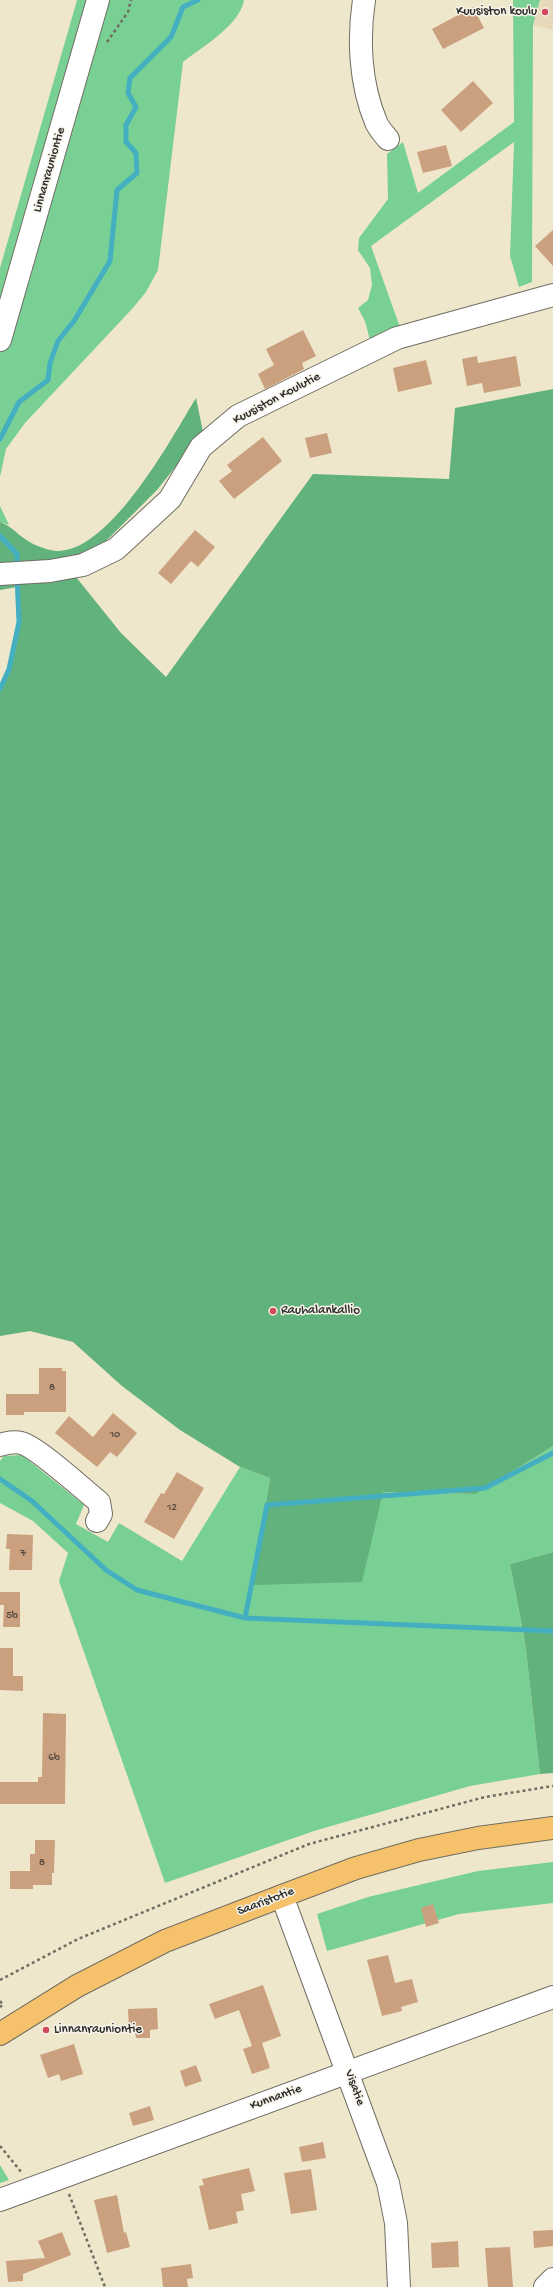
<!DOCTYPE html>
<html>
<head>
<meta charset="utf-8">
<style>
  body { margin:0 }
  canvas { display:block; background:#efe7cc }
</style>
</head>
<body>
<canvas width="553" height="2287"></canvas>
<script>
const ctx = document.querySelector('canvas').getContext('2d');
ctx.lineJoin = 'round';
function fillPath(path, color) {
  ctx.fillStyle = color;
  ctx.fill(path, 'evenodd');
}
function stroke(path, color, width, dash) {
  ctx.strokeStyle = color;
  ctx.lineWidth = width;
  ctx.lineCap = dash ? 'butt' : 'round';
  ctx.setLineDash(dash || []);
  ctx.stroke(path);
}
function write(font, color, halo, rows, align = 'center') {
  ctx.font = font + ' "Gochi Hand",sans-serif';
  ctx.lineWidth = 3;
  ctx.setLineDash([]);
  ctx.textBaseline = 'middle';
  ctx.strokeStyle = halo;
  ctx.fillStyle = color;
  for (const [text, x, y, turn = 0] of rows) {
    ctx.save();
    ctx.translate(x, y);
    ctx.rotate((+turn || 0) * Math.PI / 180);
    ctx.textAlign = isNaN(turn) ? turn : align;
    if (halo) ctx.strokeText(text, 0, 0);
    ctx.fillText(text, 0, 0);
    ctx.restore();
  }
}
fillPath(new Path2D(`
  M540 0H553V30L533 25Z`), '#e7daba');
fillPath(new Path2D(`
  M77 0H244C240 25 202 47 183 62L158 270 146 292 132 309 25 423 6 449 0 477V268Z
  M513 0H540L533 25 532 282 519 287 510 256 514 142 371 246 402 333 371 344 365 321 358 308 368 300 372 285 370 268 358 250 359 238 388 199 387 154 403 142 418 193 514 122Z
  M0 506 9 525 0 522Z
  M553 1446V1552L510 1564 525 1642 540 1774 470 1786 314 1831 165 1883 59 1581 68 1553 33 1521 0 1503V1461L4 1456 22 1455 84 1505 76 1524 108 1542 119 1523 182 1561 240 1467 270 1478 253 1585 383 1492 476 1494Z
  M553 1862V1903L459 1914 327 1951 317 1914 368 1897 478 1871Z
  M0 2165 9 2180 0 2183Z`), '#79d094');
fillPath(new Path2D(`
  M553 389V1446L476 1494 383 1492 362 1582 253 1585 270 1478 240 1467 180 1430 122 1386 73 1342 30 1331 0 1336V689C16 655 19 625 17 587L0 590V522C11 526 16 533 25 539 31 544 43 548 50 550 105 563 172 437 196 398L203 432 157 490 106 541 78 560 76 577 121 633 166 677 313 474 449 479 455 408Z
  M553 1552V1773L540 1774 525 1642 510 1564Z`), '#62b27e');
stroke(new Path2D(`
  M0 439 19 402 48 380 50 363 58 341 74 321 110 261 117 190 137 173 136 153 126 142V125L136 107 128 93 130 78 171 37 183 7 198 0
  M0 536 17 554V567
  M0 689 9 669 19 622 17 577
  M0 1479 32 1501 106 1570 137 1590 245 1618 553 1631
  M245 1618 267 1505 485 1488 553 1453`), '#43afc1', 5);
fillPath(new Path2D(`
  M473 7 484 28 443 49 432 29Z
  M473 81 493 103 461 132 441 110Z
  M446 145 452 166 423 173 417 152Z
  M553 230V266L535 246Z
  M303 330 316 356 302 363 304 369 265 389 258 374 274 365 266 349Z
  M477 356 478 363 516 356 521 386 484 393 482 383 467 386 462 359Z
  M426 360 432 384 398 392 393 368Z
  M327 433 332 453 310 458 305 438Z
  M263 437 282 461 234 499 219 481 232 471 227 465Z
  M195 530 215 547 198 567 191 561 171 584 158 573Z
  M39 1368H62V1371H66V1412H24V1415H6V1394H39Z
  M113 1413 137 1433 117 1457 110 1452 97 1467 55 1433 69 1416 93 1437Z
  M177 1472 204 1488 174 1539 144 1522 161 1493 164 1494Z
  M7 1534 33 1535 32 1570H9L10 1549H6Z
  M0 1592H20V1627H3L4 1605H0Z
  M0 1648H13V1676H23V1691L0 1690Z
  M43 1713 66 1714 65 1804H0V1782H38V1777H42Z
  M35 1840H55L54 1873H52V1885H33V1889H10V1871H30V1854H35Z
  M433 1904 439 1923 426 1927 421 1908Z
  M388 1955 395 1983 412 1979 418 2002 401 2007 402 2011 382 2016 367 1960Z
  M263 1985 281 2036 262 2043 270 2068 252 2074 243 2049 252 2046 239 2010 215 2019 209 2004Z
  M157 2008 158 2029 150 2030V2038H136L135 2031H129L128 2009Z
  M74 2044 83 2074 61 2081 59 2074 48 2078 40 2055Z
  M196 2065 202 2081 185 2087 180 2071Z
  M150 2106 154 2120 133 2126 129 2113Z
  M323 2142 326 2158 302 2162 299 2147Z
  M249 2168 255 2191 241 2194 244 2210 236 2212 238 2223 209 2230 199 2186 204 2185 202 2179Z
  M311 2169 317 2210 291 2214 284 2173Z
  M117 2195 124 2233 126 2232 130 2247 107 2253 94 2200Z
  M553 2230V2246L534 2248 533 2231Z
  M62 2232 71 2255 23 2274V2281L8 2282 6 2261 45 2258 38 2241Z
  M458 2241 459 2267 432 2268 431 2243Z
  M510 2247 513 2287H488L485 2248Z
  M191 2264 193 2278 187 2279 188 2287H163L161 2268Z`), '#cba07e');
const minor = new Path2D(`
  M364 0C358 39 360 84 376 122 378 128 384 134 388 139
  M0 340 98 0
  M0 574 50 571 83 565 116 549 170 499 201 447 238 416 397 338 553 295
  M0 1445C7 1443 14 1441 21 1443 36 1446 84 1490 99 1502L101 1514 97 1521
  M282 1896 388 2183 396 2223 399 2287
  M0 2200 553 1997
  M545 2287 553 2279`);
const major = new Path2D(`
  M0 2034 77 1986 165 1941 282 1896 356 1868 419 1850 478 1838 553 1828`);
stroke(minor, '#706d63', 24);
stroke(major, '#706d63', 24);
stroke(new Path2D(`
  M107 42 128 12 131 0
  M0 1980 78 1939 309 1844 485 1797 553 1786
  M0 2001 3 2005 0 2007
  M0 2146 22 2173
  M69 2194 105 2287`), '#706d63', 2.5, [3, 3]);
stroke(minor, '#fff', 22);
stroke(major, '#f5c16b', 22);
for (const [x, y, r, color] of [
  [545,12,4,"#d1495b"],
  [273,1311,4,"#d1495b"],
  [46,2030,4,"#d1495b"]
]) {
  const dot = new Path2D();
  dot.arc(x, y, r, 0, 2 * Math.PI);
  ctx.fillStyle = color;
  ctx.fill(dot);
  stroke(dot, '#f7f3e8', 1.5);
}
write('11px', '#534840', null, [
  ["8",52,1388],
  ["10",115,1435],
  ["12",172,1508],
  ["7",23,1554],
  ["5b",12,1616],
  ["6b",54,1758],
  ["8",42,1863]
]);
write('13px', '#2b2b2b', '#f7f3e8', [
  ["Kuusiston koulu",537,12,"right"],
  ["Rauhalankallio",281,1311],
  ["Linnanrauniontie",54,2030]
], 'left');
write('13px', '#2b2b2b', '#f7f3e8', [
  ["Linnanrauniontie",50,170,-74],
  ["Kuusiston Koulutie",277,399,-28],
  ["Saaristotie",266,1902,-21],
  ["Visatie",354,2088,70],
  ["Kunnantie",276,2098,-20]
]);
</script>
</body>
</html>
